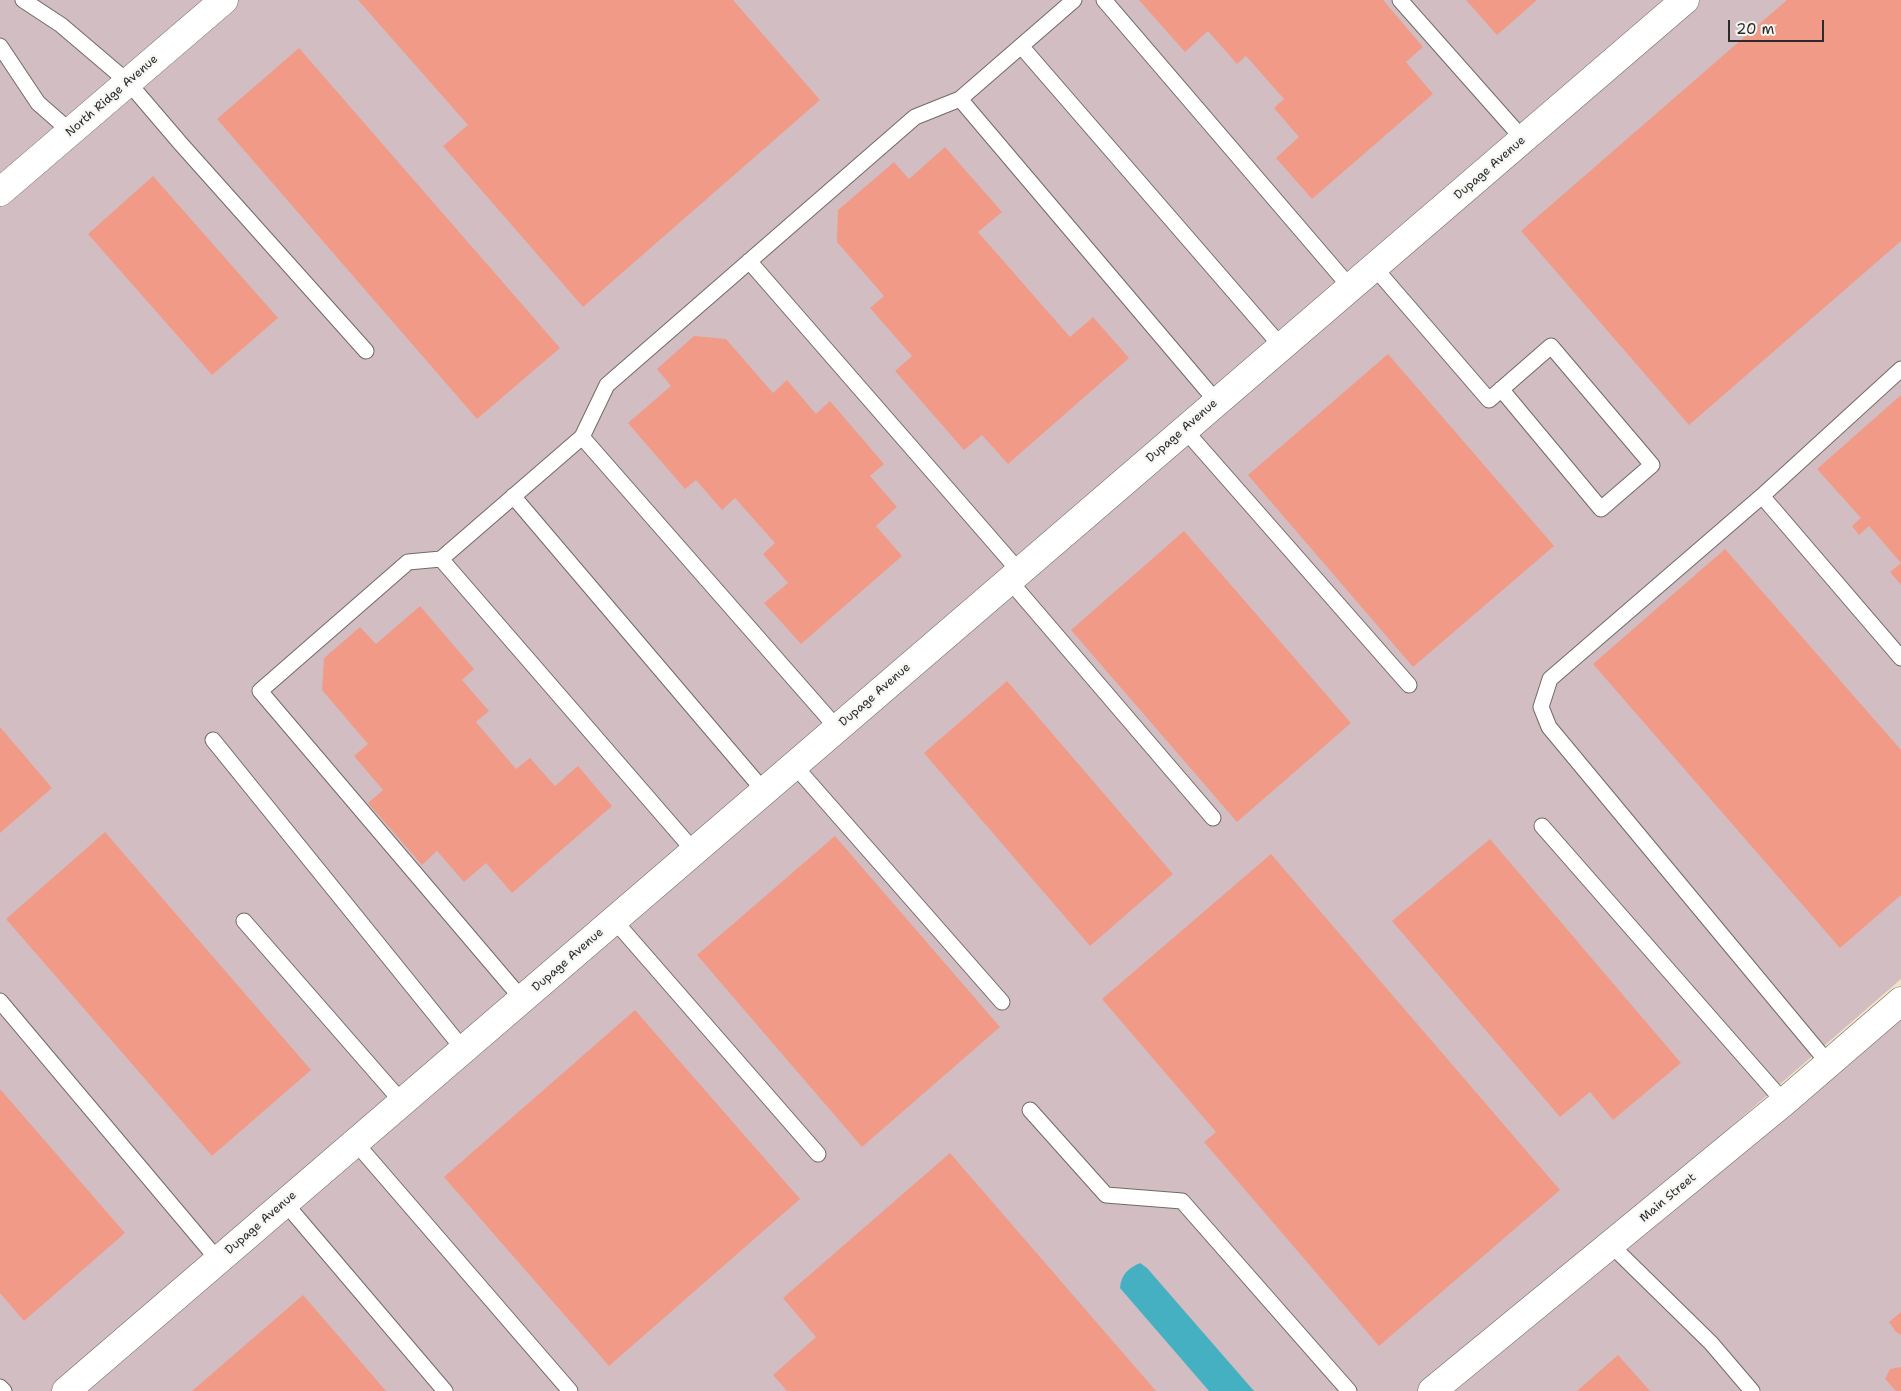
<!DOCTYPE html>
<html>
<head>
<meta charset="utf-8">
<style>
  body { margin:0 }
  #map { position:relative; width:1901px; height:1391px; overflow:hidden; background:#f0e3c8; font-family:"Shantell Sans",sans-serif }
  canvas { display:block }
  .scale { position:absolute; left:1728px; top:20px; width:96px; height:22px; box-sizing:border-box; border:2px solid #2b2b2b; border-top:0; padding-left:6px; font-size:15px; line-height:18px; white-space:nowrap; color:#2b2b2b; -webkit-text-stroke:4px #f6f6f2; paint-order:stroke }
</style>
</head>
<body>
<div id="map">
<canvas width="1901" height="1391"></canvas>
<div class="scale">20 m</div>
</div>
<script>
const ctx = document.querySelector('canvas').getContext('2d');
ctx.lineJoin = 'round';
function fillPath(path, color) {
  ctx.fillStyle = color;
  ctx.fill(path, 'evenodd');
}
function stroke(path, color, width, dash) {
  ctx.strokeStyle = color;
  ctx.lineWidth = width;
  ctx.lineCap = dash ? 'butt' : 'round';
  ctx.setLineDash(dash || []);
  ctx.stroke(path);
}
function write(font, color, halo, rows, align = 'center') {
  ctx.font = font + ' "Shantell Sans",sans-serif';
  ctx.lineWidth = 4.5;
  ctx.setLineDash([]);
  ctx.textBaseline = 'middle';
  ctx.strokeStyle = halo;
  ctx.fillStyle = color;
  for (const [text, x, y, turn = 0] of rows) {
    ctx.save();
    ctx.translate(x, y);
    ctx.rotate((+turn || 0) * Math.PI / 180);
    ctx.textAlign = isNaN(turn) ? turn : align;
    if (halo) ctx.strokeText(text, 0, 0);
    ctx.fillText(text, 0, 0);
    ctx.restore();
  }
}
fillPath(new Path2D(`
  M0 0H1901V979L1427 1391H0Z
  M1901 1012V1391H1447Z`), '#d2bec2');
fillPath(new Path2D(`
  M1140 1263 1147 1268 1254 1391H1209L1120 1288C1121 1275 1128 1268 1140 1263Z`), '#45b0c2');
fillPath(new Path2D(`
  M358 0H733L820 100 583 307 443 146 468 125Z
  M1139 0H1383L1423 47 1406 62 1433 94 1312 199 1276 158 1299 137 1274 108 1284 99 1246 56 1237 64 1208 31 1185 52Z
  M1466 0H1537L1497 35Z
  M1787 0H1901V241L1689 425 1521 231Z
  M299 48 560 348 477 419 217 119Z
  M945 147 1002 212 978 232 1070 337 1093 317 1129 358 1008 464 982 435 964 450 895 371 912 356 870 308 884 296 837 242 838 210 894 162 909 179Z
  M153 176 278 318 212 375 88 234Z
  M694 336 726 339 773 393 787 380 816 414 830 401 884 464 870 476 897 507 876 526 902 556 801 644 764 603 788 583 763 554 775 543 735 498 722 510 696 480 685 489 628 423 671 386 657 369Z
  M1388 354 1554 546 1413 667 1248 475Z
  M1901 395V563L1869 526 1859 535 1852 526 1861 518 1817 469Z
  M1184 531 1351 723 1237 822 1071 630Z
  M1725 549 1901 750V895L1840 948 1593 664Z
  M1901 563V585L1890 572Z
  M420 606 474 669 462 680 489 711 476 722 516 769 530 758 555 786 578 766 612 806 512 893 486 863 464 882 437 851 422 865 368 803 383 790 354 756 368 744 322 690 324 658 360 627 376 644Z
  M1007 681 1173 874 1090 946 924 753Z
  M0 727 52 788 0 833Z
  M105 832 311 1070 212 1156 6 919Z
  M835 836 1000 1027 862 1147 697 955Z
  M1490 839 1681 1063 1613 1120 1590 1092 1560 1117 1392 921Z
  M1271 854 1560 1190 1379 1346 1204 1142 1216 1132 1102 999Z
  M635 1010 800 1199 609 1366 444 1177Z
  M0 1089 125 1233 24 1321 0 1293Z
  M950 1153 1156 1391H787L773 1375 816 1337 783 1298Z
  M303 1295 386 1391H192Z
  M1901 1312V1335L1896 1332 1889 1322Z
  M1618 1355 1650 1391H1577Z
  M1901 1367V1391H1896L1885 1379 1890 1369Z`), '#f29a88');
const service = new Path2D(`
  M23 0 61 25 128 82 181 144 366 351
  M1104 0 1350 287
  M1400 0 1523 139
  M0 46 38 103 71 132
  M1021 46 1281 346
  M960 99 1216 401
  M749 261 1019 571
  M1374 267 1489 400 1551 346 1652 465 1601 509 1501 389
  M1184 429 1409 685
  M582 437 837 728
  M513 496 764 791
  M1762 496 1901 658
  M441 559 694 851
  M1009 580 1213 818
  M213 740 463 1049
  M794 765 1002 1002
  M1542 826 1784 1102
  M614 920 818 1154
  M244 921 402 1102
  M522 999 260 691 408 562 441 559 582 437 607 385 915 117 960 99 1074 0
  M0 1001 218 1260
  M1829 1064 1549 727 1541 707 1550 679 1762 496 1901 369
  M1030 1110 1106 1195 1182 1201 1349 1391
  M355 1142 570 1391
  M285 1203 445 1391
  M1611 1245 1711 1343 1752 1391
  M0 1387 4 1391`);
const minor = new Path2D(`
  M0 192 224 0
  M66 1391 1685 0
  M1432 1391 1784 1102 1901 1001`);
stroke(service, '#706b62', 17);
stroke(minor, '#706b62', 29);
stroke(service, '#fff', 15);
stroke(minor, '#fff', 28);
write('12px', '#2b2b2b', '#f6f6f2', [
  ["North Ridge Avenue",112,96,-41],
  ["Dupage Avenue",1490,168,-41],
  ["Dupage Avenue",1182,431,-41],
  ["Dupage Avenue",875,695,-41],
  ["Dupage Avenue",568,960,-41],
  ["Main Street",1668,1198,-40],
  ["Dupage Avenue",261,1223,-41]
]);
</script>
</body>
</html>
